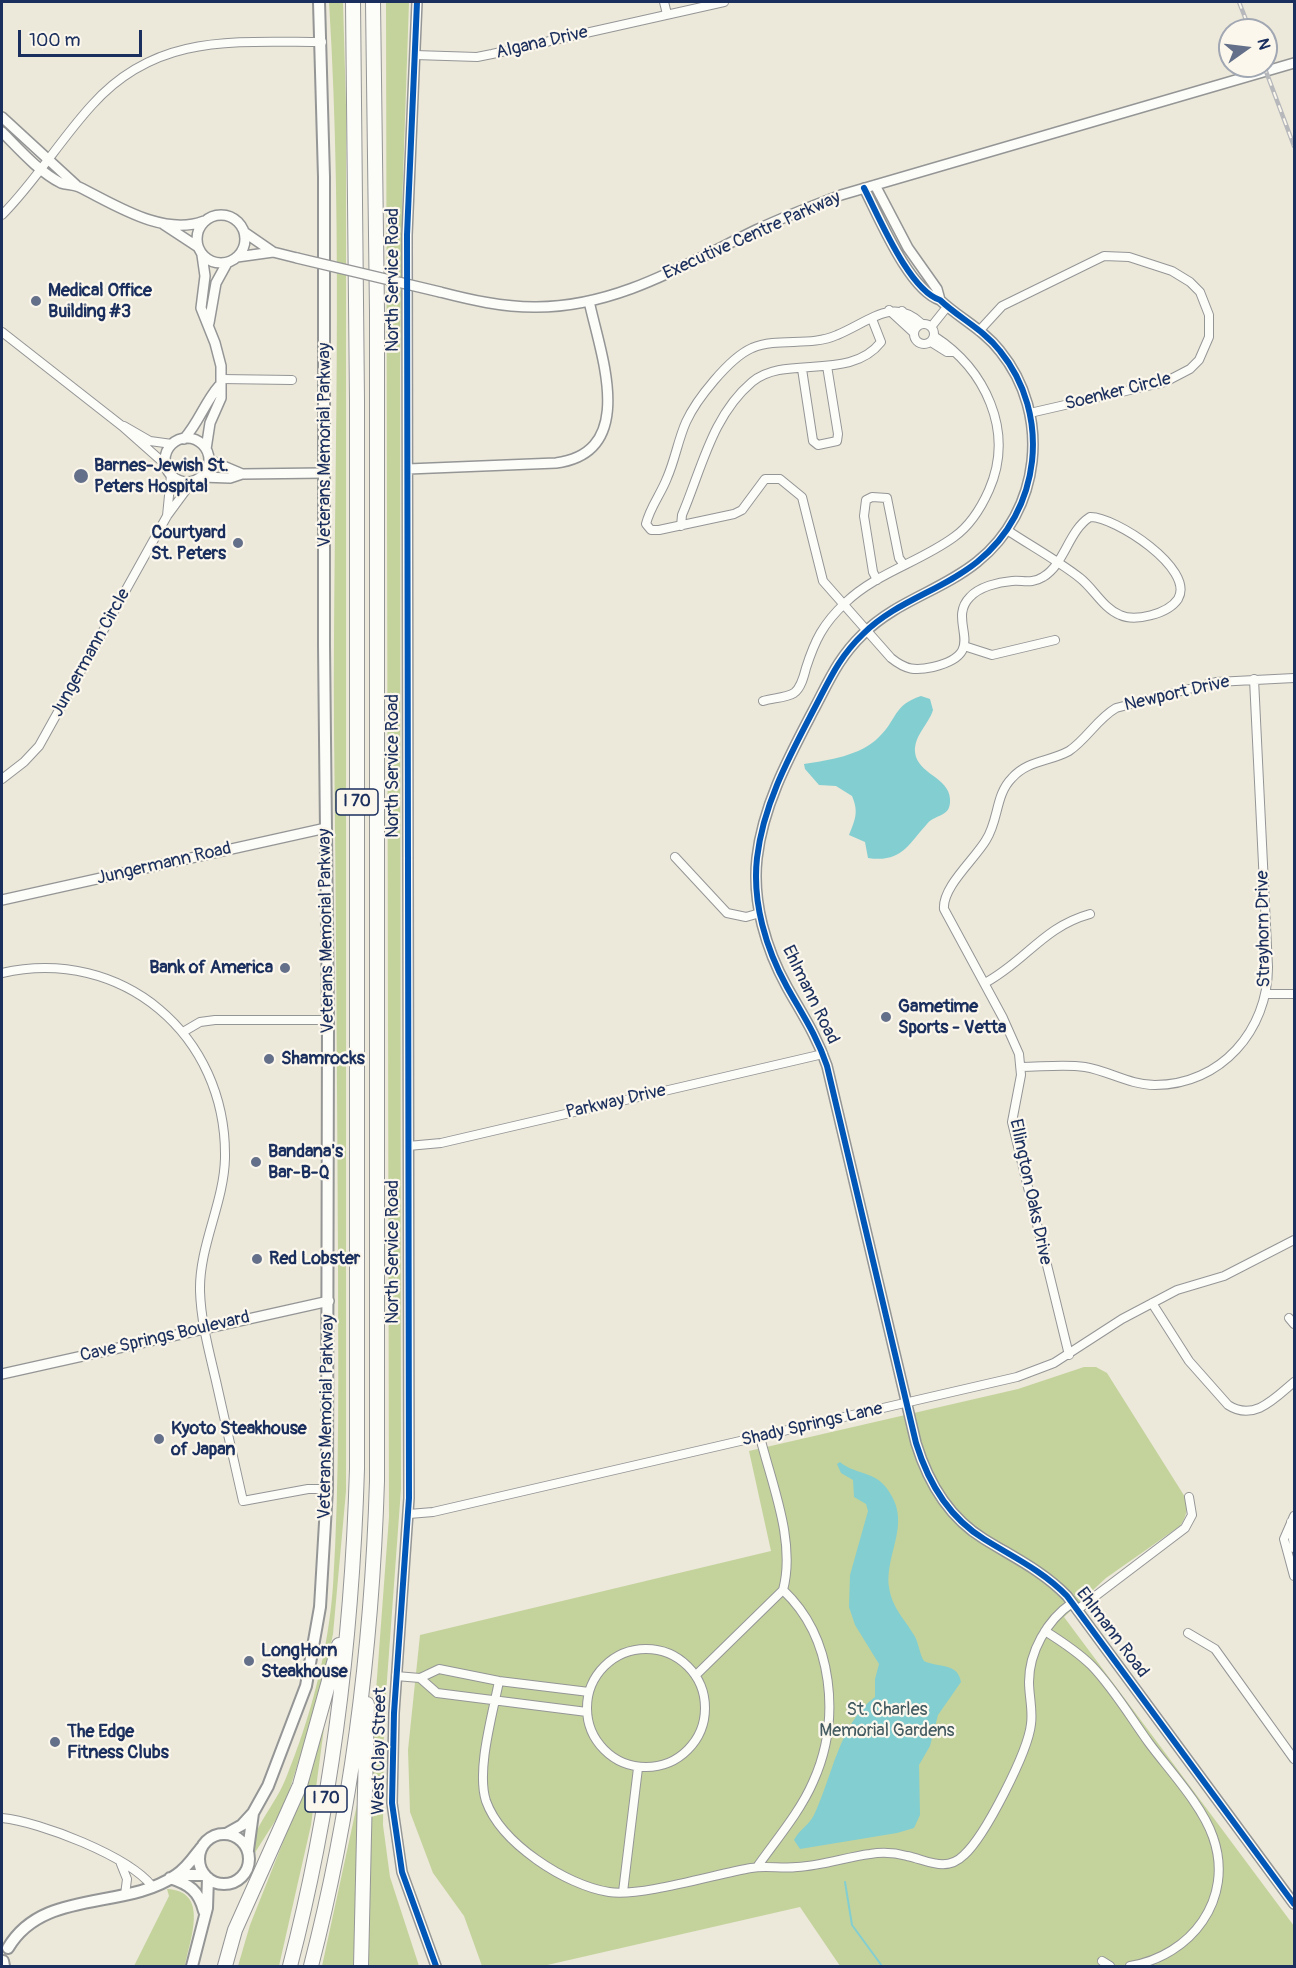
<!DOCTYPE html>
<html>
<head>
<meta charset="utf-8">
<style>
  body { margin:0 }
  #map { position:relative; width:1296px; height:1968px; overflow:hidden; background:#ece8da; font-family:Pangolin,sans-serif }
  canvas { display:block }
  .frame { position:absolute; inset:0; border:3px solid #1b2f5e; pointer-events:none }
  .north { position:absolute; left:1218px; top:18px; width:60px; height:60px; box-sizing:border-box; background:#fbf7ec; border:2px solid #a1a7b3; border-radius:50%; rotate:76deg; font-size:16px; font-weight:700; line-height:24px; text-align:center; color:#1b2f5e }
  .north::after { content:''; display:block; margin:auto; width:21px; height:27px; background:#647089; clip-path:polygon(50% 0,100% 100%,50% 72%,0 100%) }
  .scale { position:absolute; left:18px; top:30px; width:124px; height:27px; box-sizing:border-box; border:3px solid #1b2f5e; border-top:0; padding-left:8px; font-size:18px; line-height:21px; white-space:nowrap; color:#1b2f5e; -webkit-text-stroke:4px #fbf7ec; paint-order:stroke }
</style>
</head>
<body>
<div id="map">
<canvas width="1296" height="1968"></canvas>
<div class="frame"></div>
<div class="north">N</div>
<div class="scale">100 m</div>
</div>
<script>
const ctx = document.querySelector('canvas').getContext('2d');
ctx.lineJoin = 'round';
function fillPath(path, color) {
  ctx.fillStyle = color;
  ctx.fill(path, 'evenodd');
}
function stroke(path, color, width, dash) {
  ctx.strokeStyle = color;
  ctx.lineWidth = width;
  ctx.lineCap = dash ? 'butt' : 'round';
  ctx.setLineDash(dash || []);
  ctx.stroke(path);
}
function write(font, color, halo, rows, align = 'center') {
  ctx.font = font + ' Pangolin,sans-serif';
  ctx.lineWidth = 4.5;
  ctx.setLineDash([]);
  ctx.textBaseline = 'middle';
  ctx.strokeStyle = halo;
  ctx.fillStyle = color;
  for (const [text, x, y, turn = 0] of rows) {
    ctx.save();
    ctx.translate(x, y);
    ctx.rotate((+turn || 0) * Math.PI / 180);
    ctx.textAlign = isNaN(turn) ? turn : align;
    if (halo) ctx.strokeText(text, 0, 0);
    ctx.fillText(text, 0, 0);
    ctx.restore();
  }
}
fillPath(new Path2D(`
  M329 2H343L346 106V1491L333 1634 321 1691 284 1807 249 1862C250 1828 273 1810 286 1778 311 1716 328 1652 333 1586 340 1477 338 1366 338 1256 337 1080 336 904 334 728 333 486 344 243 329 2Z
  M386 2H409L402 207 400 371 401 1489 384 1721 383 1825 390 1877 419 1966H368L373 1731 389 1517Z
  M1084 1367H1096L1107 1373 1185 1497C1188 1509 1187 1516 1180 1526L1106 1578 1064 1617 1294 1926V1966H840L800 1907 543 1966H482L464 1916 433 1873 410 1812 408 1750 420 1635 771 1551 749 1451 1018 1389Z
  M324 1728 311 1825 279 1966H238L250 1925 301 1797Z
  M358 1800H362L353 1966H322Z
  M167 1889C210 1891 190 1939 185 1966H134L169 1896Z`), '#c4d39c');
fillPath(new Path2D(`
  M921 696 930 699 933 710C929 724 914 735 915 752 917 774 949 777 950 799 951 818 936 813 927 824 908 845 901 863 868 858L865 842 849 835C855 820 859 812 852 796L836 786 819 785 805 769 804 764C829 760 860 756 879 737 897 720 893 705 921 696Z
  M840 1462C852 1473 873 1472 884 1485 915 1521 885 1550 889 1587 892 1608 904 1618 914 1635 919 1643 919 1653 924 1661 938 1668 958 1662 961 1682L938 1715 930 1746 919 1765 920 1815 914 1828 897 1833 800 1849 794 1840C799 1830 809 1825 814 1815 833 1775 839 1724 875 1697V1679L879 1664 855 1625 849 1607 850 1575 868 1511 866 1504 854 1497 853 1480 841 1473 837 1464Z`), '#83ced1');
stroke(new Path2D(`
  M845 1882 852 1925 882 1966`), '#83ced1', 2);
const minor = new Path2D(`
  M664 2 667 14
  M415 55 477 57 492 54 724 2
  M2 215C35 182 60 140 92 105 156 33 234 42 322 42
  M889 310 914 333
  M902 311 917 327
  M914 334a10 10 0 1 1 20 0a10 10 0 1 1-20 0Z
  M922 324C893 296 869 322 837 335 810 347 779 337 752 348 729 358 696 400 686 422 678 440 675 460 667 478 661 494 650 507 646 524L651 530H659L734 514 742 510 765 479H780L802 497 823 581 891 658C906 670 915 671 933 667 992 653 945 622 970 597 979 587 998 582 1012 581 1023 580 1032 584 1043 577 1065 564 1068 531 1090 517 1114 516 1196 569 1178 599 1168 614 1135 622 1120 615 1103 608 1094 589 1080 578 1057 560 1031 546 1007 530
  M931 327 947 307
  M979 331 1002 306 1104 256 1129 257 1172 271 1190 282 1200 292 1209 315V337L1199 360 1190 369 1165 382 1030 413
  M2 332 122 426 166 465
  M931 342 947 352H953
  M802 369 813 441 818 445 837 441 838 434 827 366
  M221 379 292 380
  M124 426 150 441 172 444
  M167 516 171 475
  M681 526 682 515C702 468 712 416 752 382 785 354 850 382 881 342L872 319
  M877 580 873 572 864 516 866 500 872 497 887 498 899 558 904 565
  M964 646 992 655 1055 640
  M763 701C772 698 786 698 794 693 801 688 804 676 806 668 815 640 823 624 845 603 876 573 920 562 954 537 971 525 981 508 989 490 1015 431 985 369 934 336
  M2 779 24 762 39 746 167 516 192 482
  M675 857 727 913 746 917 760 913
  M2 973C122 946 227 1035 225 1158 224 1203 199 1246 200 1291 201 1322 209 1351 216 1381 225 1421 234 1461 243 1501L308 1489H327
  M985 983C1026 961 1043 927 1090 914
  M1266 994H1294
  M183 1032 200 1022 215 1020H328
  M1021 1067C1041 1067 1064 1064 1085 1067 1109 1071 1130 1085 1155 1085 1221 1085 1268 1030 1268 967L1254 679
  M408 1146 441 1143 823 1054
  M1152 1303 1189 1361 1228 1405C1254 1422 1275 1398 1294 1382
  M1289 1318 1294 1324
  M1069 1355 1012 1122 1021 1075 1019 1054 1003 1018 944 909C942 887 975 859 986 840 999 820 995 795 1012 778 1028 760 1049 762 1069 751 1087 739 1097 719 1116 708L1216 682 1294 678
  M409 1514 433 1512 1017 1377 1054 1363 1122 1319 1177 1290 1224 1276 1294 1240
  M1294 1516 1284 1539 1294 1576
  M1291 1522 1294 1548
  M1077 1610 1185 1528 1192 1515 1189 1497
  M1045 1631C1061 1641 1079 1653 1092 1666 1114 1689 1131 1718 1149 1743 1169 1770 1202 1805 1213 1837 1235 1899 1191 1956 1130 1966
  M1188 1633 1215 1649 1294 1759
  M587 1708a59 59 0 1 1 118 0a59 59 0 1 1-118 0Z
  M696 1675 783 1590C796 1542 772 1485 760 1437
  M396 1676 420 1678 439 1669 499 1681 589 1692
  M420 1678 437 1693 587 1712
  M499 1681C493 1713 476 1770 486 1801 501 1843 565 1885 609 1892 641 1897 716 1874 751 1868 767 1865 781 1869 797 1867 822 1866 846 1857 870 1854 882 1852 896 1853 907 1856 927 1860 946 1873 964 1855 985 1836 1028 1752 1031 1724 1033 1710 1029 1696 1029 1682 1029 1652 1047 1620 1072 1603
  M2 1818C41 1822 128 1856 152 1886
  M121 1864 127 1879 125 1895
  M757 1867C776 1840 800 1812 813 1782 841 1720 834 1638 783 1590
  M623 1892 638 1768
  M1102 1961 1110 1966`);
const tertiary = new Path2D(`
  M417 2 407 235 409 1498 394 1713 392 1803 402 1872 436 1966
  M2 117 76 185
  M2 132C19 149 39 172 61 183 67 185 73 184 79 187 114 204 163 237 204 221
  M875 185 908 248 937 289 940 300
  M864 188C879 217 909 290 940 300 959 318 984 330 1000 351 1052 415 1041 511 977 562 941 591 896 601 863 634 838 658 829 681 813 711 789 757 763 805 757 858 752 902 766 949 787 987 802 1014 817 1036 827 1066L916 1443C928 1482 948 1517 984 1539 1013 1557 1043 1571 1067 1596L1294 1904
  M197 239a24 24 0 1 1 48 0a24 24 0 1 1-48 0Z
  M163 224 198 247
  M244 232 273 252
  M202 255 205 276 201 308 215 343 221 366V398L210 423 206 449
  M237 257 273 252 297 258
  M440 292C471 300 502 307 534 307 615 308 686 264 756 230 784 217 812 206 841 195L1294 63
  M209 323 216 283 227 263
  M165 460a22 22 0 1 1 44 0a22 22 0 1 1-44 0Z
  M184 439C199 422 205 402 219 386
  M209 460 242 474
  M408 469 556 463C639 452 600 353 589 301
  M202 477 230 478 242 474 324 473
  M2 900 326 828
  M2 1374 329 1301`);
const secondary = new Path2D(`
  M199 1859a25 25 0 1 1 50 0a25 25 0 1 1-50 0Z
  M226 1834 242 1825 253 1813 268 1786 306 1686 320 1607 327 1489 328 1020 324 645V177L319 2
  M248 1850 253 1813
  M177 1875H205
  M170 1878C189 1884 199 1891 204 1911
  M8 1948C43 1888 125 1911 176 1875 186 1869 194 1857 201 1848
  M3 1961 4 1966
  M192 1966 207 1908 208 1878`);
const motorway = new Path2D(`
  M225 1966 235 1930 300 1785 339 1645
  M290 1966C332 1805 352 1636 357 1469V401L353 2
  M311 1966C352 1808 372 1645 377 1481V312L373 2
  M361 1966 367 1704`);
stroke(minor, '#949696', 10);
stroke(tertiary, '#949696', 12);
stroke(secondary, '#949696', 14);
stroke(motorway, '#949696', 16);
stroke(minor, '#fcfcf9', 8);
stroke(tertiary, '#fcfcf9', 9);
stroke(secondary, '#fcfcf9', 10);
stroke(motorway, '#fcfcf9', 14);
const rail = new Path2D(`
  M1239 2 1250 30
  M1264 66 1294 146`);
stroke(rail, '#b6b8bb', 4.5);
stroke(rail, '#fbf7ec', 2, [7]);
const tertiaryBridge = new Path2D(`
  M297 258 440 292`);
stroke(tertiaryBridge, '#949696', 12, []);
stroke(tertiaryBridge, '#fcfcf9', 9);
stroke(new Path2D(`
  M417 2 407 235 409 1498 394 1713 392 1803 402 1872 436 1966
  M864 188C879 217 909 290 940 300 959 318 984 330 1000 351 1052 415 1041 511 977 562 941 591 896 601 863 634 838 658 829 681 813 711 789 757 763 805 757 858 752 902 766 949 787 987 802 1014 817 1036 827 1066L916 1443C928 1482 948 1517 984 1539 1013 1557 1043 1571 1067 1596L1294 1904`), '#0057b8', 6);
for (const [x, y, r, color] of [
  [36,301,6,"#647089"],
  [81,476,8,"#647089"],
  [238,543,6,"#647089"],
  [285,968,6,"#647089"],
  [886,1017,6,"#647089"],
  [269,1059,6,"#647089"],
  [256,1162,6,"#647089"],
  [257,1259,6,"#647089"],
  [159,1439,6,"#647089"],
  [249,1661,6,"#647089"],
  [55,1742,6,"#647089"]
]) {
  const dot = new Path2D();
  dot.arc(x, y, r, 0, 2 * Math.PI);
  ctx.fillStyle = color;
  ctx.fill(dot);
  stroke(dot, '#fbf7ec', 2);
}
for (const [x, y, w] of [
  [357,802,42],
  [326,1799,42]
]) {
  const box = new Path2D();
  box.roundRect(x - w / 2, y - 13, w, 26, 4.5);
  ctx.fillStyle = '#fbf7ec';
  ctx.fill(box);
  stroke(box, '#1b2f5e', 1.5);
}
write('bold 16px', '#1b2f5e', null, [
  ["I 70",357,802],
  ["I 70",326,1799]
]);
write('18px', '#1b2f5e', '#fbf7ec', [
  ["Algana Drive",542,43,-13],
  ["Executive Centre Parkway",752,236,-24],
  ["North Service Road",393,280,-90],
  ["Soenker Circle",1118,392,-14],
  ["Veterans Memorial Parkway",325,445,-90],
  ["Jungermann Circle",91,653,-61],
  ["Newport Drive",1177,694,-13],
  ["North Service Road",393,766,-90],
  ["Jungermann Road",164,864,-13],
  ["Strayhorn Drive",1264,929,-91],
  ["Veterans Memorial Parkway",327,931,-91],
  ["Ehlmann Road",810,995,64],
  ["Parkway Drive",616,1102,-13],
  ["Ellington Oaks Drive",1030,1192,78],
  ["North Service Road",393,1252,-90],
  ["Cave Springs Boulevard",165,1337,-13],
  ["Veterans Memorial Parkway",327,1417,-89],
  ["Shady Springs Lane",812,1425,-13],
  ["Ehlmann Road",1112,1633,53],
  ["West Clay Street",380,1751,-89]
]);
write('bold 18px', '#1b2f5e', '#fbf7ec', [
  ["Medical Office",48,291],
  ["Building #3",48,312],
  ["Barnes-Jewish St.",94,466],
  ["Peters Hospital",94,487],
  ["Courtyard",226,533,"right"],
  ["St. Peters",226,554,"right"],
  ["Bank of America",273,968,"right"],
  ["Gametime",898,1007],
  ["Sports - Vetta",898,1028],
  ["Shamrocks",281,1059],
  ["Bandana's",268,1152],
  ["Bar-B-Q",268,1173],
  ["Red Lobster",269,1259],
  ["Kyoto Steakhouse",171,1429],
  ["of Japan",171,1450],
  ["LongHorn",261,1651],
  ["Steakhouse",261,1672],
  ["The Edge",67,1732],
  ["Fitness Clubs",67,1753]
], 'left');
write('18px', '#445b61', '#fbf7ec', [
  ["St. Charles",887,1710],
  ["Memorial Gardens",887,1731]
]);
</script>
</body>
</html>
